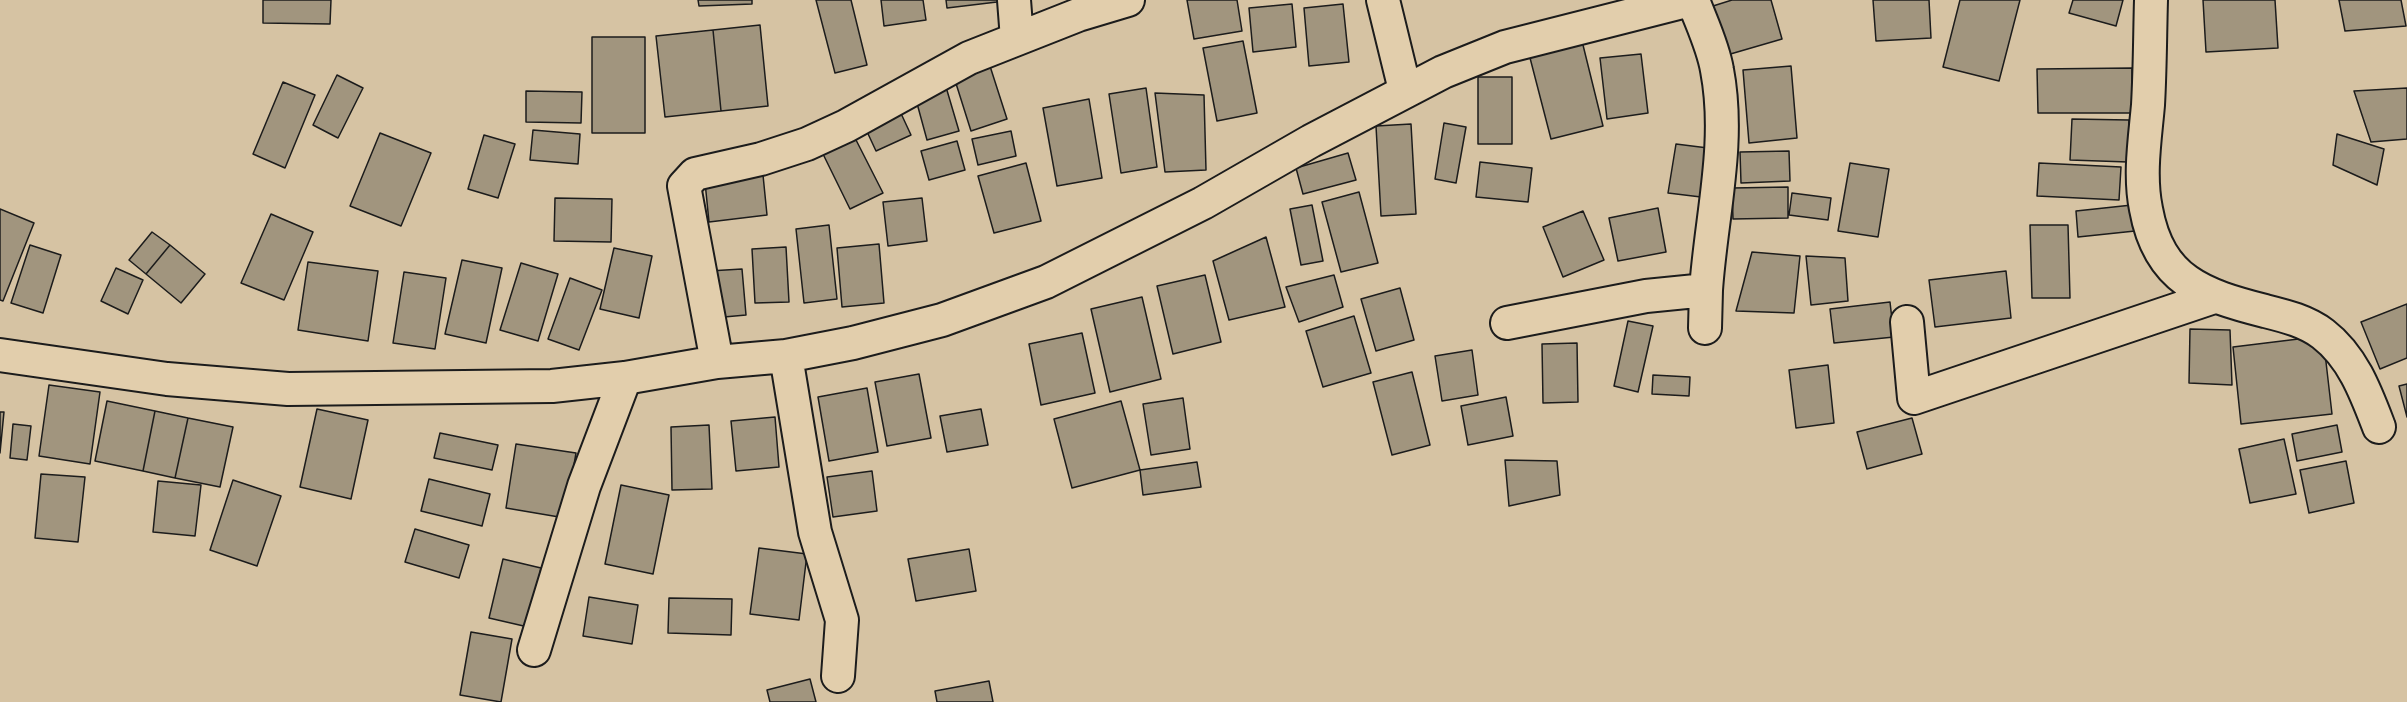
<!DOCTYPE html>
<html>
<head>
<meta charset="utf-8">
<style>
  body { margin:0 }
  canvas { display:block; background:#d6c3a3 }
</style>
</head>
<body>
<canvas width="2407" height="702"></canvas>
<script>
const ctx = document.querySelector('canvas').getContext('2d');
ctx.lineJoin = 'round';
function fillPath(path, color) {
  ctx.fillStyle = color;
  ctx.fill(path, 'evenodd');
}
function stroke(path, color, width, dash) {
  ctx.strokeStyle = color;
  ctx.lineWidth = width;
  ctx.lineCap = dash ? 'butt' : 'round';
  ctx.setLineDash(dash || []);
  ctx.stroke(path);
}
const building = new Path2D(`
  M263 0H331L330 24 263 23Z
  M698 0H752V4L699 6Z
  M816 0H851L867 65 835 73Z
  M881 0H923L926 20 884 26Z
  M946 0H997V2L947 8Z
  M1187 0H1237L1242 31 1194 39Z
  M1732 0H1771L1782 39 1727 55 1713 6Z
  M1873 0H1929L1931 38 1876 41Z
  M1960 0H2020L1999 81 1943 67Z
  M2073 0H2123L2116 26 2069 13Z
  M2203 0H2275L2278 48 2206 52Z
  M2339 0H2401L2406 26 2345 31Z
  M1292 4 1296 47 1253 52 1249 8Z
  M1343 4 1349 62 1309 66 1304 8Z
  M760 25 768 106 721 111 713 30Z
  M713 30 721 111 665 117 656 36Z
  M592 37H645V133H592Z
  M1243 41 1257 113 1217 121 1203 48Z
  M1582 41 1603 126 1551 139 1529 54Z
  M1641 54 1648 113 1607 119 1600 58Z
  M989 63 1007 119 971 131 953 74Z
  M1791 66 1797 138 1749 143 1743 70Z
  M2132 68V113H2038L2037 69Z
  M337 75 363 88 338 138 313 125Z
  M1478 77H1512V144H1478Z
  M283 82 315 95 285 168 253 154Z
  M946 87 959 131 927 140 915 96Z
  M1146 88 1157 167 1121 173 1109 94Z
  M2407 88V139L2371 142 2354 91Z
  M526 91 582 92 581 123 526 122Z
  M1155 93 1204 95 1206 170 1165 172Z
  M1089 99 1102 178 1057 186 1043 108Z
  M898 107 911 135 876 151 863 123Z
  M2072 119 2129 120 2128 162 2070 160Z
  M1444 123 1466 127 1456 183 1435 179Z
  M1411 124 1416 214 1381 216 1376 126Z
  M533 130 580 134 578 164 530 160Z
  M1011 131 1016 156 978 165 972 139Z
  M380 133 431 153 401 226 350 206Z
  M2337 134 2384 149 2377 185 2333 165Z
  M484 135 515 144 498 198 468 189Z
  M854 136 883 193 850 209 822 152Z
  M957 141 965 170 929 180 921 151Z
  M1676 144 1708 148 1701 197 1668 193Z
  M1789 151 1790 181 1741 183 1740 152Z
  M1348 153 1356 180 1303 194 1296 168Z
  M1480 162 1532 168 1528 202 1476 197Z
  M1026 163 1041 221 994 233 978 176Z
  M1850 163 1889 169 1878 237 1838 231Z
  M2039 163 2121 167 2119 200 2037 196Z
  M763 175 767 215 709 222 705 182Z
  M1788 187V218L1733 219 1732 188Z
  M1359 192 1378 263 1341 272 1322 202Z
  M1792 193 1831 198 1828 220 1789 215Z
  M555 198 612 199 611 242 554 241Z
  M922 198 927 241 888 246 883 202Z
  M1312 205 1323 261 1301 265 1290 209Z
  M2132 205 2135 231 2078 237 2076 211Z
  M1658 208 1666 252 1618 261 1609 218Z
  M0 209 34 223 3 301 0 300Z
  M1583 211 1604 260 1563 277 1543 227Z
  M271 214 313 232 284 300 241 283Z
  M829 225 837 299 804 303 796 229Z
  M2030 225H2068L2070 298H2032Z
  M152 232 170 245 146 274 129 260Z
  M1266 237 1285 307 1229 320 1213 261Z
  M879 244 884 303 842 307 837 248Z
  M30 245 61 255 43 313 11 303Z
  M170 245 205 274 181 303 146 274Z
  M786 247 789 302 755 303 752 249Z
  M614 248 652 256 639 318 600 309Z
  M1752 252 1800 256 1794 313 1736 311Z
  M1806 256 1845 258 1848 301 1811 305Z
  M462 260 502 268 486 343 445 334Z
  M308 262 378 271 368 341 298 330Z
  M521 263 558 274 538 341 500 330Z
  M116 268 143 280 128 314 101 301Z
  M742 269 746 315 713 318 709 271Z
  M2006 271 2011 318 1935 327 1929 280Z
  M404 272 446 278 435 349 393 343Z
  M1205 275 1221 342 1173 354 1157 286Z
  M1334 275 1343 307 1299 322 1286 287Z
  M570 278 602 290 579 350 548 339Z
  M1400 288 1414 340 1376 351 1361 299Z
  M1142 297 1161 379 1110 392 1091 309Z
  M1890 302 1894 337 1834 343 1830 309Z
  M2407 304V358L2380 369 2361 322Z
  M1354 316 1371 373 1323 387 1306 331Z
  M1628 321 1653 326 1638 392 1614 386Z
  M2190 329 2230 330 2232 385 2189 383Z
  M1082 333 1095 393 1041 405 1029 344Z
  M2323 336 2332 414 2241 424 2233 347Z
  M1577 343 1578 402 1543 403 1542 344Z
  M1472 350 1478 395 1442 401 1435 356Z
  M1828 365 1834 423 1796 428 1789 370Z
  M1412 372 1430 445 1392 455 1373 382Z
  M919 374 931 438 887 446 875 382Z
  M1653 375 1690 377 1689 396 1652 394Z
  M2407 384V417L2399 386Z
  M49 385 100 392 90 464 39 456Z
  M867 388 878 452 829 461 818 397Z
  M1506 397 1513 436 1468 445 1461 406Z
  M1183 398 1190 449 1151 455 1143 404Z
  M107 401 155 411 143 471 95 461Z
  M1121 401 1140 470 1072 488 1054 419Z
  M317 409 368 420 351 499 300 487Z
  M981 409 988 445 947 452 940 416Z
  M155 411 188 418 175 478 143 471Z
  M0 412H4L0 453Z
  M775 417 779 467 736 471 731 421Z
  M188 418 233 427 220 487 175 478Z
  M1912 418 1922 454 1867 469 1857 432Z
  M13 424 31 426 27 460 10 458Z
  M709 425 712 489 672 490 671 427Z
  M2337 425 2342 452 2297 461 2292 434Z
  M440 433 498 445 492 470 434 458Z
  M2284 439 2296 494 2250 503 2239 449Z
  M516 444 576 453 565 518 506 508Z
  M1505 460 1557 461 1560 495 1509 506Z
  M2346 461 2354 503 2309 513 2300 470Z
  M1197 462 1201 487 1143 495 1140 470Z
  M872 471 877 511 833 517 827 477Z
  M41 474 85 477 78 542 35 538Z
  M429 479 490 494 482 526 421 511Z
  M233 480 281 496 257 566 210 550Z
  M158 481 201 485 195 536 153 532Z
  M621 485 669 495 653 574 605 564Z
  M415 529 469 545 459 578 405 562Z
  M759 548 807 554 799 620 750 614Z
  M969 549 976 591 916 601 908 559Z
  M503 559 541 568 528 627 489 618Z
  M589 597 638 605 632 644 583 636Z
  M669 598 732 599 731 635 668 633Z
  M471 632 512 639 501 702 460 695Z
  M810 679 816 702H770L767 690Z
  M989 681 993 702H937L935 691Z`);
fillPath(building, '#a1957e');
stroke(building, '#1c1c1c', 1.5);
const minor = new Path2D(`
  M1014 0 1017 39
  M1383 0 1405 90
  M2151 0C2150 35 2150 70 2148 105 2145 139 2139 175 2146 209 2159 281 2203 295 2265 311 2285 316 2306 321 2323 334 2353 357 2366 393 2379 427
  M1907 322 1914 398 2214 297
  M1507 323 1646 296 1706 290C1711 217 1731 143 1717 70 1713 46 1701 22 1693 0
  M1705 328 1706 290
  M0 355 167 379 288 389 552 386 625 378 717 362 786 356 853 343 942 320 1046 282 1203 203 1311 141 1443 72 1505 47 1690 0
  M786 356 815 532 842 620 838 676
  M717 362 684 186 695 174 761 159 807 144 846 126 969 58 1078 15 1128 0
  M534 650 584 486 625 378`);
stroke(minor, '#1c1c1c', 36);
stroke(minor, '#e2ceac', 32);
</script>
</body>
</html>
